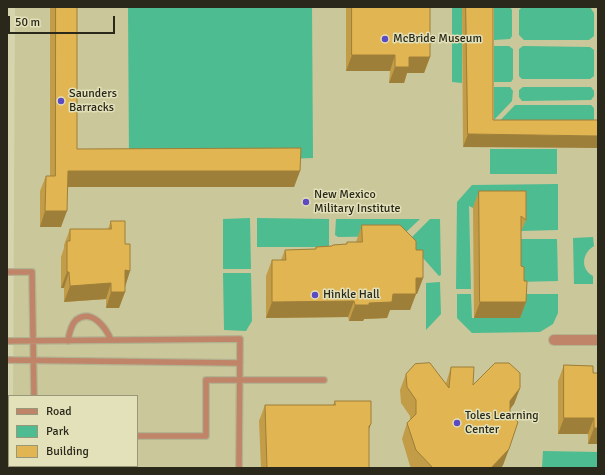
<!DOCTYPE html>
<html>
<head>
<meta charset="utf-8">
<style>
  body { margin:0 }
  #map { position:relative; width:605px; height:475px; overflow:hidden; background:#d6d4ad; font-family:Signika,sans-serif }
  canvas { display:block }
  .frame { position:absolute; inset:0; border:8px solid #29281a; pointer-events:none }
  .legend { position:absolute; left:8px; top:395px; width:130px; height:72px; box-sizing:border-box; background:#e3e1ba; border:1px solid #99977a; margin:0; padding:5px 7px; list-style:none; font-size:12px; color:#29281a }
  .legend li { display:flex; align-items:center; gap:8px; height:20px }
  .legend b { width:20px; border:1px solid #99977a }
  .scale { position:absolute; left:8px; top:16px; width:107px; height:18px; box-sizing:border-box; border:2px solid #29281a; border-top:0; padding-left:5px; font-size:12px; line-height:14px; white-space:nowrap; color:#29281a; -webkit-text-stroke:3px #e3e1ba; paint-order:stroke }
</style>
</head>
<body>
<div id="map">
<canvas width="605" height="475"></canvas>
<div class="frame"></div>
<ul class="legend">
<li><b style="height:5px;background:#c08469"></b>Road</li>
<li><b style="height:11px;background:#4dbc91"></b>Park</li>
<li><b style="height:11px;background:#e1b551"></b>Building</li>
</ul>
<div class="scale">50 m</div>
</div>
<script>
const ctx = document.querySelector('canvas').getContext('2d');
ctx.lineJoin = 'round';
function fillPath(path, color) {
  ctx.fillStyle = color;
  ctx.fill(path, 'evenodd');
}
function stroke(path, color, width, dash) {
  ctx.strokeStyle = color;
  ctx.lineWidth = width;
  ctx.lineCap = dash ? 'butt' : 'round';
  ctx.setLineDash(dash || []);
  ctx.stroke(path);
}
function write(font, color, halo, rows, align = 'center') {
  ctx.font = font + ' Signika,sans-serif';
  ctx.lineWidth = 3;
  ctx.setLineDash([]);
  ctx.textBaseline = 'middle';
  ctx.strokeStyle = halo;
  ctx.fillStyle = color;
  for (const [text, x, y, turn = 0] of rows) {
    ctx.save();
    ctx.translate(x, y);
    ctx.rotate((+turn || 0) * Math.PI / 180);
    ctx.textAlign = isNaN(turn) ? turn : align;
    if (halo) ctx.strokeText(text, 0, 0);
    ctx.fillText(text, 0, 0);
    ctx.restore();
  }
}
fillPath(new Path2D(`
  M15 7H598V468H13V466H137V396H13Z`), '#cac79a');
fillPath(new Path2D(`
  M128 7H312L313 158 255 160H129Z
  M452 7H462V83L452 82Z
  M494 7H510L512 10V36L510 39 494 40Z
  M522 7H590L594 13V36L589 40H524L519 35V10Z
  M494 46H509L513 49V79L511 82H494Z
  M523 46 590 47 594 50V76L590 79H522L519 76V49Z
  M494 87H510L513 91 512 101 494 120Z
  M523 87H591L594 91V96L591 100 522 101 519 97V90Z
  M515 105H591L594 108V128H493Z
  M490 149H557V174H490Z
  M558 184V230L520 231 469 206 471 289H456L457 202 472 185Z
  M250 218 251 269H223V219Z
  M257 218 329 219V247H257Z
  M336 219H420L402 236 338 237 335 235Z
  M430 219H440L441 275 439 276 408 241Z
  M593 237 594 246C582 253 580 269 593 276V284H574L573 238Z
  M515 239H557L558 281 515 282Z
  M223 273H251L252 321 246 331 224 330Z
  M440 282 441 314 426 330V283Z
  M457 294H471L472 318H520V294H558V313L553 324 540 332 472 333 457 318Z
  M543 451 598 452V468H542Z`), '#4dbc91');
const lane = new Path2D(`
  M7 272H32L34 396
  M7 341 240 339 239 468
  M68 341C69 334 71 325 76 320 92 308 106 328 111 340
  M7 360 240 363
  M137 436H206V380H324`);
const street = new Path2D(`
  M554 340H598`);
stroke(lane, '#b3b290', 8);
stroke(street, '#b3b290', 12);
stroke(lane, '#c08469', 5.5);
stroke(street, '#c08469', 10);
fillPath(new Path2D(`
  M50 7H77V149L300 171 294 187H68L61 227H40V191L46 176H50Z
  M346 7H430V57L424 73H407L404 83H389L390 71H346Z
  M462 7H493V120L463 147Z
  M479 191H526V220L521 232V266L524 281 526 302 520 318H474L473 207Z
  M111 221 125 244 130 271 125 286V292L119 308H106V299L64 302V288H61V257L64 248V245L70 229H108Z
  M362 225 416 250 423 278 417 294H416L410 310H390L387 318 364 319 363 321H349L348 317 266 318V276L272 260H281L285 250 315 249 316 247 332 246 333 245 347 244V242H356Z
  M564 365 593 366 598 444H588V434H558V381Z
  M451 367 473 385 520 388 514 404 510 409 509 449 503 465 501 468H412L410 466 402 439 407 423 410 420V416L401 403 400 390 406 374 446 383Z
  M335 401 369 432V468H261L259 421 265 405H333Z
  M71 466H133V468H70Z`), '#c29c46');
fillPath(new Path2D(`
  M352 55H395L390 71H346Z
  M409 57H430L424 73H407L404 83H389L395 67Z
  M468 134 598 136V148L463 147Z
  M68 171H300L294 187H62Z
  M45 211H67L61 227H40Z
  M125 270 130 271 125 287Z
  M67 272H69L64 288H61Z
  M416 278H423L417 294H416L410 310H390L387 318 364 319 363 321H349L355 305 369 303 393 294Z
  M111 283 106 299 64 302 70 286Z
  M111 292H125L119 308H106Z
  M354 301 348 317 266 318 272 302Z
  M480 302H526L520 318H474Z
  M520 388 514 404 504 417 510 401Z
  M564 418H594L588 434H558Z
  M371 424 365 440 369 426Z
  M594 428H598V444H588Z
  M509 449 503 465 501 468H491Z`), '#9e7f39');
const building = new Path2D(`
  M56 7H77V149L301 148 300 171H68L67 211H45L46 176H55Z
  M352 7H430V57H409V67H395V55H352Z
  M466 7H493V120H598V136L468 134Z
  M479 191H526V220L521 216V266L524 267V281H527L526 302H480Z
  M111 221H125V244H130V271L125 270V292H111V283L70 286 69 272H67V241H70V229H111Z
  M362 225H400L416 241V250H423V278H416V294H393L392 302 369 303V305H355L354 301 272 302V260H286L285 250 316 249V247L332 246 333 245 347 244V242H362Z
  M430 363 449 388 451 367H474L473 385 495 363H509L520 373V388L510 401V414L518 422 509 449 491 468H433L416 450 407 423 416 414V400L407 387 406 374 415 364Z
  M564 365 593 366V373H598V428H594V418H564Z
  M335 401H371V424L369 426V468H267L265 405H335Z
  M75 466H133V468H74Z`);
fillPath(building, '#e1b551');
stroke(building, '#9e7f39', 1);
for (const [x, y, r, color] of [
  [385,39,4,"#5c4ac2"],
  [61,101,4,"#5c4ac2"],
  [306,202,4,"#5c4ac2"],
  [315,295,4,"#5c4ac2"],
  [457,423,4,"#5c4ac2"]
]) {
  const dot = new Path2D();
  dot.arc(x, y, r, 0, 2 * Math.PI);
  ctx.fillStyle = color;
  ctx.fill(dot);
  stroke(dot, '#e3e1ba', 1.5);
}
write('12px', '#29281a', '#e3e1ba', [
  ["McBride Museum",393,39],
  ["Saunders",69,94],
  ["Barracks",69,108],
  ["New Mexico",314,195],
  ["Military Institute",314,209],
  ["Hinkle Hall",323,295],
  ["Toles Learning",465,416],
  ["Center",465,430]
], 'left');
</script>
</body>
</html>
